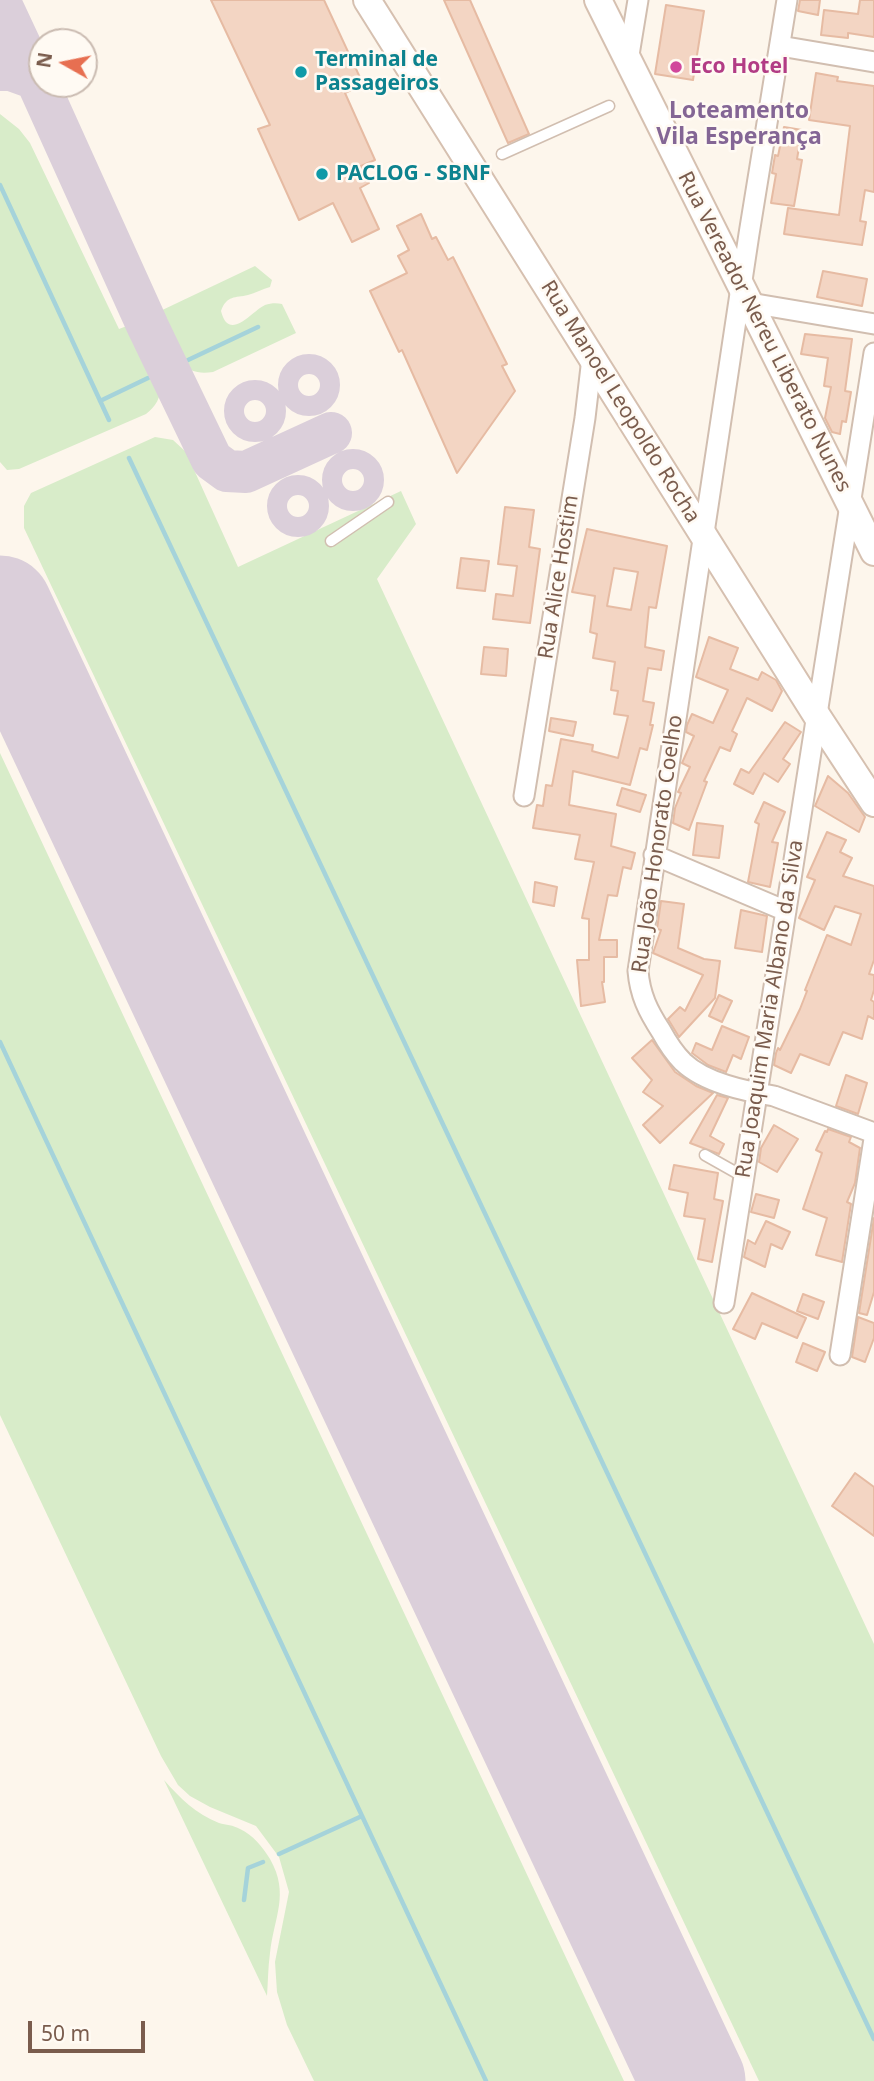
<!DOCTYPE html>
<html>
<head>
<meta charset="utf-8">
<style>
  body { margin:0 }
  #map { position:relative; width:874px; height:2081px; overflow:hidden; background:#fdf6ec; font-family:"Noto Sans",sans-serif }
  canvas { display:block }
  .north { position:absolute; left:28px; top:28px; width:70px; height:70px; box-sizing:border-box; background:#fffaf3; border:2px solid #cabbb1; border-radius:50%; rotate:279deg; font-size:19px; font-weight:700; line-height:28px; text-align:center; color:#7a5c4d }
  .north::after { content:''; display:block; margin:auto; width:24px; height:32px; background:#e76f51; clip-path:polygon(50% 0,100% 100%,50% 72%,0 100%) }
  .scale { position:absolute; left:28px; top:2021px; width:117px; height:32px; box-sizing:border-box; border:4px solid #7a5c4d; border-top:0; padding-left:9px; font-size:21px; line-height:24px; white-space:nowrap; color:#7a5c4d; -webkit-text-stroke:5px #fffaf3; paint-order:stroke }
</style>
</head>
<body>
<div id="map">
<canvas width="874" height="2081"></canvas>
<div class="north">N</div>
<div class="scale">50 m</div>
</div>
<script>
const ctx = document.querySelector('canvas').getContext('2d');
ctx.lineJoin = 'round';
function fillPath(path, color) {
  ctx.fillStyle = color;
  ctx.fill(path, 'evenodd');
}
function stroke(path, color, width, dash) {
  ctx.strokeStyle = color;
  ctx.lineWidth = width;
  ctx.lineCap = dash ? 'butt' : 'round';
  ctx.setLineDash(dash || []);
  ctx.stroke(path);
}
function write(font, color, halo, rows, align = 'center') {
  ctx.font = font + ' "Noto Sans",sans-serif';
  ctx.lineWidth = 5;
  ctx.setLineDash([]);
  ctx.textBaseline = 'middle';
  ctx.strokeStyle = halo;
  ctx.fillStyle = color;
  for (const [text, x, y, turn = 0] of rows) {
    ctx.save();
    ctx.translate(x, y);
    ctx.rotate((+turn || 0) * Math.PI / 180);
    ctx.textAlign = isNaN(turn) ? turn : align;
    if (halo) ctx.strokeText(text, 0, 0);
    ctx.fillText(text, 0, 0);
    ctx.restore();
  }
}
fillPath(new Path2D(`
  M0 114 19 129 30 143 119 329 132 324C139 338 158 371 160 385 162 397 155 407 146 414L19 469 7 470 0 462Z
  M255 266 272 280 270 287C263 289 255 293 248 295 235 298 227 295 221 311 229 343 252 311 265 305 271 303 277 303 282 304L296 333 213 372C199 374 190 372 179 362L156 313Z
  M155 437 173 440 186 452 238 567 401 491 416 524 377 579 874 1644V2081H759L24 528V506L31 493Z
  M0 753 624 2081H314L287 2025 277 1992 275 1962 289 1892 279 1857 256 1826 210 1807 190 1796 178 1785 161 1756 0 1415Z
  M164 1780C180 1798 196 1814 219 1823 226 1825 233 1825 240 1829 253 1835 262 1846 270 1859 290 1894 274 1917 270 1953 268 1967 268 1982 267 1996Z`), '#d8ecc9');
stroke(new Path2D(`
  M0 185 109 420
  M188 360 258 327
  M100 401 148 378
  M129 458 874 2039
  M0 1042 486 2081
  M279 1854 362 1816
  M244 1900 248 1868 263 1862`), '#a5d3da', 4.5);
stroke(new Path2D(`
  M0 2 36 79 11 70H0
  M36 79 148 327 212 460 227 471 246 472 331 433
  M299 385a10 10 0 1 1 20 0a10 10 0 1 1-20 0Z
  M245 411a10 10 0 1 1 20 0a10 10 0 1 1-20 0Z
  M343 480a10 10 0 1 1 20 0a10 10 0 1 1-20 0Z
  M288 506a10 10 0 1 1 20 0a10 10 0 1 1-20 0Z`), '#dbcfda', 42);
stroke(new Path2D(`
  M0 608 693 2081`), '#dbcfda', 105);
const building = new Path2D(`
  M211 0H324L363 84 345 93 375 160 361 166 369 183 360 188 379 229 352 242 333 203 299 220 258 129 270 125Z
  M444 0H470L529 134 508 143Z
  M800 0H820L818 15 798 11Z
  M860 0H874V37L848 33V38L821 35 824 10 858 14Z
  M666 5 704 11 693 80 655 74Z
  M816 73 838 77 837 81 874 86V192L865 190 860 221 866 222 862 245 784 234 788 208 839 215 850 126 809 120Z
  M784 127 802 130 797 159 802 160 794 206 771 203 776 174 772 173 775 155 778 156Z
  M421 214 432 239 436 237 448 260 453 257 507 364 502 366 515 391 457 473 402 350 399 352 370 291 407 273 398 256 409 250 397 226Z
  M823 271 867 279 862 306 817 297Z
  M805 334 852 339 845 391 851 392 846 422 842 421 840 434 832 432 825 418 831 387 824 386 828 358 801 354Z
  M505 507 534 510 529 547 540 549 530 623 493 619 496 594 513 596 517 566 498 564Z
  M587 529 667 546 656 608 649 607 645 647 664 651 661 670 648 668 643 701 654 703 650 725H653L647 750 640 748 630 785 573 771 569 805 616 814 611 846 635 853 631 869 623 867 617 896 608 895 599 940H617V957H604V982H602L605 1002 581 1006 577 960H589V919L582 918 594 862 575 859 580 835 533 828 537 805 543 806 546 785 552 786 561 739 593 745 592 751 618 758 628 716 614 714 618 691 611 690 615 662 593 658 597 634 590 632 595 596 572 592ZM614 568 638 572 631 610 607 606Z
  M461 558 489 561 485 591 457 588Z
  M709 637 738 648 730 669 758 680 762 672 776 680 782 691 772 711 747 698 732 731 737 734 730 751 720 747 704 781 707 782 689 830 673 823 675 808 681 793 678 792 690 767 682 763 694 736 686 732 687 725 692 714 713 723 728 690 696 677Z
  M484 647 508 649 506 676 481 674Z
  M551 718 576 722 573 736 549 731Z
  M785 722 801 732 783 759 790 764 778 782 764 773 753 794 734 784 741 769 749 773Z
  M828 776 848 793 865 817 859 832 815 806Z
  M622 788 646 795 640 812 617 805Z
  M764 802 785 812 772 842 778 843 770 887 748 882 759 824 755 822Z
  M697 823 723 826 719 858 693 855Z
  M827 832 846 840 840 852 852 858 843 876 874 886V960L869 974 874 975V990L871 1000 874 1002V1019L868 1016 862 1039 843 1032 829 1065 800 1054 791 1073 774 1065 776 1053 778 1048 780 1050 800 1009 807 991 805 990 827 935 851 945 861 914 835 906 824 930 799 918 815 880 807 877Z
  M535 882 557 887 554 906 533 902Z
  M661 901 684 904 678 948 704 959 720 961 715 998 679 1037 668 1019 680 1007 685 1011 703 975 653 953 661 930 657 929Z
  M741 910 767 916 762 952 735 948Z
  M719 995 732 1001 722 1022 709 1016Z
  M722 1026 749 1037 741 1059 733 1055 726 1072 708 1065 692 1053 696 1043 712 1050Z
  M652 1040 675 1072 696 1086 713 1093 660 1143 643 1125 663 1106 643 1092 652 1080 632 1058Z
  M846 1075 867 1083 858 1114 836 1106Z
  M717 1095 728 1098 710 1136 724 1144 719 1154 690 1143Z
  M774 1125 798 1139 777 1172 759 1162 761 1148Z
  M828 1129 851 1137 849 1142 860 1148 855 1183 847 1202 851 1204 842 1262 816 1255 827 1218 803 1209 822 1153 816 1150 825 1131 827 1132Z
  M674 1165 718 1173 714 1199 723 1201 712 1262 698 1259 705 1219 684 1216 688 1193 669 1189Z
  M756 1194 779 1200 774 1218 751 1212Z
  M874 1218V1292L867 1315 859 1313Z
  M766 1221 790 1232 782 1249 771 1244 765 1267 744 1257 748 1240 755 1244Z
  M752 1293 806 1318 797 1338 762 1323 755 1339 733 1329Z
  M803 1294 824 1302 818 1319 797 1311Z
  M858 1317 874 1323V1338L865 1362 852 1357Z
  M803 1343 825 1352 817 1371 796 1362Z
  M855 1473 874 1487V1536L832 1506Z`);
fillPath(building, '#f3d5c3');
stroke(building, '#e6bba3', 2);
const lane = new Path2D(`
  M502 154 609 106
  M331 541 388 502
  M705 1155 744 1177`);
const street = new Path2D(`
  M787 0 749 234 638 971C640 995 648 1011 661 1031 667 1042 674 1053 683 1062 705 1083 745 1091 774 1096L874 1133
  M780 46 874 62
  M628 61 638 0
  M750 303 874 324
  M524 796 585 418 592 358
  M654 855 786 911
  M724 1303 874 353
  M840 1355 874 1139`);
const secondary = new Path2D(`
  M367 0 817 716 874 803
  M598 0 874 552`);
stroke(lane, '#d1beb0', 13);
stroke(street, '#d1beb0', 23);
stroke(secondary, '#d6c0b0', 30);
stroke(lane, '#fff', 10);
stroke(street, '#fff', 19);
stroke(secondary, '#fff', 26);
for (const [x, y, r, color] of [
  [676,67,7,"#d1479c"],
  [301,72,7,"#0f9aa8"],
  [322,174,7,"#0f9aa8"]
]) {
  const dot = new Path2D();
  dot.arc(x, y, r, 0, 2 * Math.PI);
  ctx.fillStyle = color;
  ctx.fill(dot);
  stroke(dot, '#fffaf3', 2.5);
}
write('bold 21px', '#0d838f', '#fffaf3', [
  ["Terminal de",315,60],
  ["Passageiros",315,84],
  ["PACLOG - SBNF",336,174]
], 'left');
write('bold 21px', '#b23c85', '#fffaf3', [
  ["Eco Hotel",690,67]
], 'left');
write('21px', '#7a5c4d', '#fffaf3', [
  ["Rua Vereador Nereu Liberato Nunes",764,332,63],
  ["Rua Manoel Leopoldo Rocha",620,402,58],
  ["Rua Alice Hostim",559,577,-81],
  ["Rua João Honorato Coelho",658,844,-82],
  ["Rua Joaquim Maria Albano da Silva",770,1009,-81]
]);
write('bold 23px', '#846695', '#fffaf3', [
  ["Loteamento",739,111],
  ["Vila Esperança",739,137]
]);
</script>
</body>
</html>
